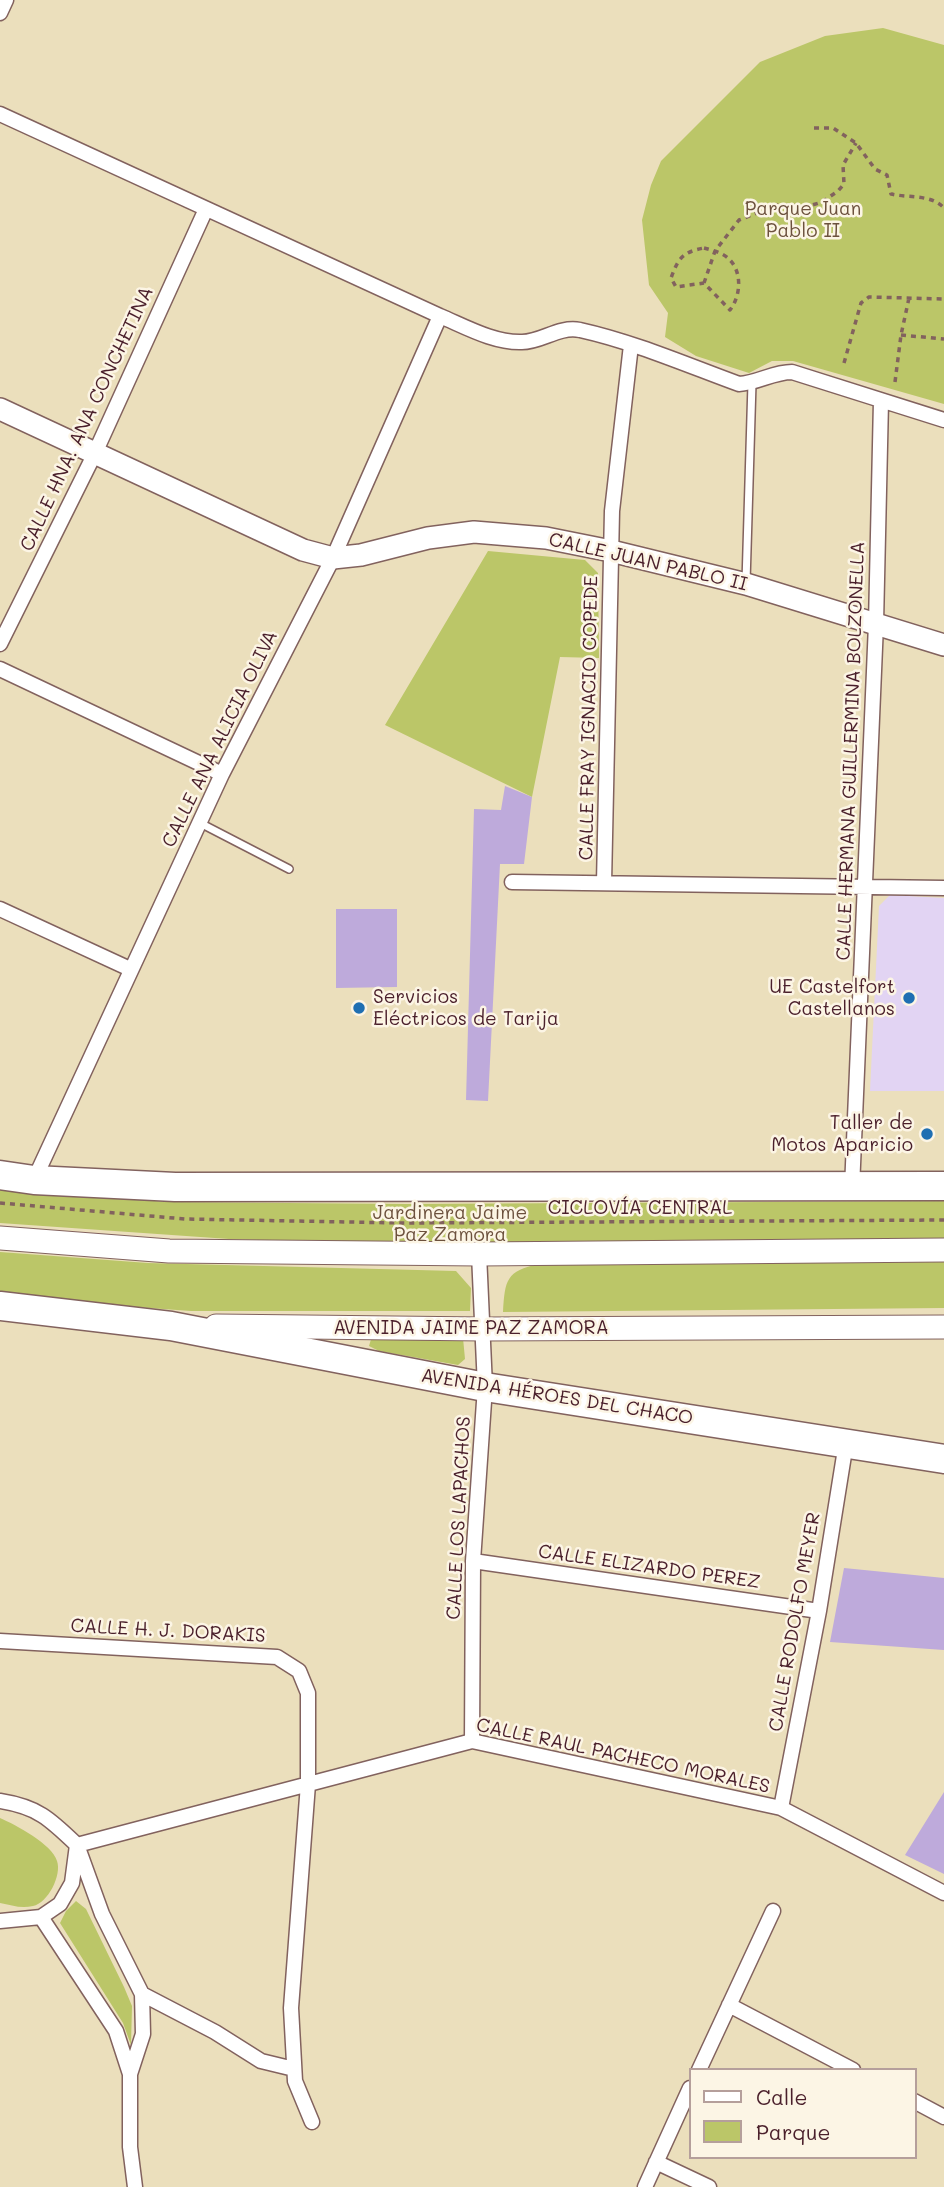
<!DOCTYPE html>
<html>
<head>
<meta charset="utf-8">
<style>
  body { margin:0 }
  #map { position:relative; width:944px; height:2187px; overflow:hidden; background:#ebdfbc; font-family:Mali,sans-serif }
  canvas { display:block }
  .legend { position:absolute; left:689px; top:2068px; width:228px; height:91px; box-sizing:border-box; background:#fcf5e5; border:2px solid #b59f9b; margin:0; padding:9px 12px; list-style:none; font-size:21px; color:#4a1f2b }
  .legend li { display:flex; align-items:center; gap:14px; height:35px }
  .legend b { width:35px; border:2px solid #b59f9b }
</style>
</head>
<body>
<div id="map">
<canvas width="944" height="2187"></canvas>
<ul class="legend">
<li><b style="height:9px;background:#fff"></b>Calle</li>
<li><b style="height:19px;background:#bbc668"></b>Parque</li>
</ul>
</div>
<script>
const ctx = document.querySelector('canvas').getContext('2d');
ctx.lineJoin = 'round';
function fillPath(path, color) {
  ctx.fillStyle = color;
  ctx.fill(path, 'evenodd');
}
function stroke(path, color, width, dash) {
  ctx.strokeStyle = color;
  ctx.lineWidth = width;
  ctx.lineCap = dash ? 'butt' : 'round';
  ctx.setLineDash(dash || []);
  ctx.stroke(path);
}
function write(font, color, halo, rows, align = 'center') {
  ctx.font = font + ' Mali,sans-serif';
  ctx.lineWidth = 5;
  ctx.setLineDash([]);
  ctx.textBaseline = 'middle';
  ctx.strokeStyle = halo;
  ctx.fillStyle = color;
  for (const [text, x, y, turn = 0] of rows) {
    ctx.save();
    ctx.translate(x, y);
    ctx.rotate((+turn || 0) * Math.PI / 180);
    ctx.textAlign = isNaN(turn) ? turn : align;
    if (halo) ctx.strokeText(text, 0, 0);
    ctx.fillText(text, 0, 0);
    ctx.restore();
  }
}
fillPath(new Path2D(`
  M890 895 944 898V1091H870L879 906Z`), '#e2d4f3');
fillPath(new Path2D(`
  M883 28 944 45V404L793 361H772L749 373 696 356 665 337 668 313 649 285 642 220 651 185 661 161 760 62 825 36Z
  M488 551 585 560 598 573 599 658 560 657 532 797 385 725Z
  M0 1188 167 1202 408 1204 944 1201V1239L404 1245 229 1239 0 1223Z
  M0 1252 148 1263 456 1271 471 1288 470 1311H191L9 1298 0 1293Z
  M944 1262V1308L503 1312C505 1280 506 1271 539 1264Z
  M372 1336 463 1338 465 1359 458 1365 379 1351 369 1346Z
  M0 1818C16 1825 52 1844 57 1861 62 1875 48 1903 33 1906 21 1909 11 1905 0 1903Z
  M76 1901 86 1909 124 1987 132 2006 131 2045 123 2023 60 1923 66 1911Z`), '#bbc668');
fillPath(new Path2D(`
  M505 786 532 797 524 864H500L488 1101 466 1100 474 809 501 810Z
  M336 909H397V987L336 988Z
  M844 1568 944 1578V1650L830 1642Z
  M944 1792V1874L905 1855Z`), '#beaadb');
const lane = new Path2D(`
  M746 582 752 383
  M200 823 289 869`);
const street = new Path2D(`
  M0 13 6 0
  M0 114 440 316C466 327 494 343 522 342 542 342 558 326 580 330 634 342 687 365 739 384 758 383 773 372 792 372L944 420
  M0 644 95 453 206 209
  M0 669 222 774
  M512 882 944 888
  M604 883 612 511 631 345
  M0 909 130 969
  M34 1180 222 774 333 558 440 316
  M852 1188 876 624 881 401
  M473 1561 819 1611
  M0 1641 277 1657 299 1671 308 1693V1784L291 2008 295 2081 312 2122
  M472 1741 473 1561 485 1387 479 1254
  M0 1801C38 1807 50 1819 77 1845L72 1883 60 1904 41 1917
  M781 1808 819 1611 846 1443
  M0 1921 41 1917 116 2031 130 2074V2147L135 2187
  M729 2005 853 2070
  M294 2069 261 2061 215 2032 142 1994 102 1914 77 1845 472 1741 781 1808 944 1893
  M699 2070 773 1911
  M130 2074 143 2034 142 1994
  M914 2101 944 2117
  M656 2162 709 2187
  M645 2187 690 2088`);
const secondary = new Path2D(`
  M0 409 303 550 333 558 361 555 428 538 474 532 546 538 611 551 746 584 944 645`);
const primary = new Path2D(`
  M0 1238 169 1251 479 1254 944 1250
  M216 1326 483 1329 944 1327`);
const highway = new Path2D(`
  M0 1175 34 1180 175 1187 944 1186
  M0 1306 171 1326 485 1387 944 1459`);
stroke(lane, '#82625e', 10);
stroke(street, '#82625e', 17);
stroke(secondary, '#82625e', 24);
stroke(primary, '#82625e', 25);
stroke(highway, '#82625e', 31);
stroke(new Path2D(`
  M814 128H833L856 143 875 169 887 175 891 194C908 198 931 194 944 208
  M704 248C712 250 724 253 730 260 743 274 740 297 730 310L704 283 676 287 671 278C678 259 682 252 704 248Z
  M704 283 715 251 739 220 778 205 809 206 822 202 838 191 844 184 843 165 856 143
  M901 335 944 339
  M844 363 861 303 869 297 944 299
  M895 382 901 335 909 298
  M0 1203 185 1219 403 1223 944 1220`), '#82625e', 3.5, [5, 5]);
stroke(lane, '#fff', 7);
stroke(street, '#fff', 14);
stroke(secondary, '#fff', 21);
stroke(primary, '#fff', 23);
stroke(highway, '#fff', 28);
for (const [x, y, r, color] of [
  [909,998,7,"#1f6fb2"],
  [359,1008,7,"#1f6fb2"],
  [927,1134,7,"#1f6fb2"]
]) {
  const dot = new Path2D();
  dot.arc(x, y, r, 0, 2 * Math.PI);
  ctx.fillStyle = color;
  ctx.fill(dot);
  stroke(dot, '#fcf5e5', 2.5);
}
write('19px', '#6c513d', '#fcf5e5', [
  ["Parque Juan",803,209],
  ["Pablo II",803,231],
  ["Jardinera Jaime",450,1213],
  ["Paz Zamora",450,1235]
]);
write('19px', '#4a1f2b', '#fcf5e5', [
  ["CALLE HNA. ANA CONCHETINA",87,419,-65],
  ["CALLE JUAN PABLO II",648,562,13],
  ["CALLE FRAY IGNACIO COPEDE",589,718,-89],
  ["CALLE ANA ALICIA OLIVA",220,739,-64],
  ["CALLE HERMANA GUILLERMINA BOLZONELLA",851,751,-88],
  ["CICLOVÍA CENTRAL",640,1208],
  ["AVENIDA JAIME PAZ ZAMORA",471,1328],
  ["AVENIDA HÉROES DEL CHACO",557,1397,9],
  ["CALLE LOS LAPACHOS",459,1518,-87],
  ["CALLE ELIZARDO PEREZ",649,1567,8],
  ["CALLE RODOLFO MEYER",795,1622,-80],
  ["CALLE H. J. DORAKIS",168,1631,3],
  ["CALLE RAUL PACHECO MORALES",623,1756,12]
]);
write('19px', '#4a1f2b', '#fcf5e5', [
  ["UE Castelfort",895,987],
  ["Castellanos",895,1009],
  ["Servicios",373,997,"left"],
  ["Eléctricos de Tarija",373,1019,"left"],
  ["Taller de",913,1123],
  ["Motos Aparicio",913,1145]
], 'right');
</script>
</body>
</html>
